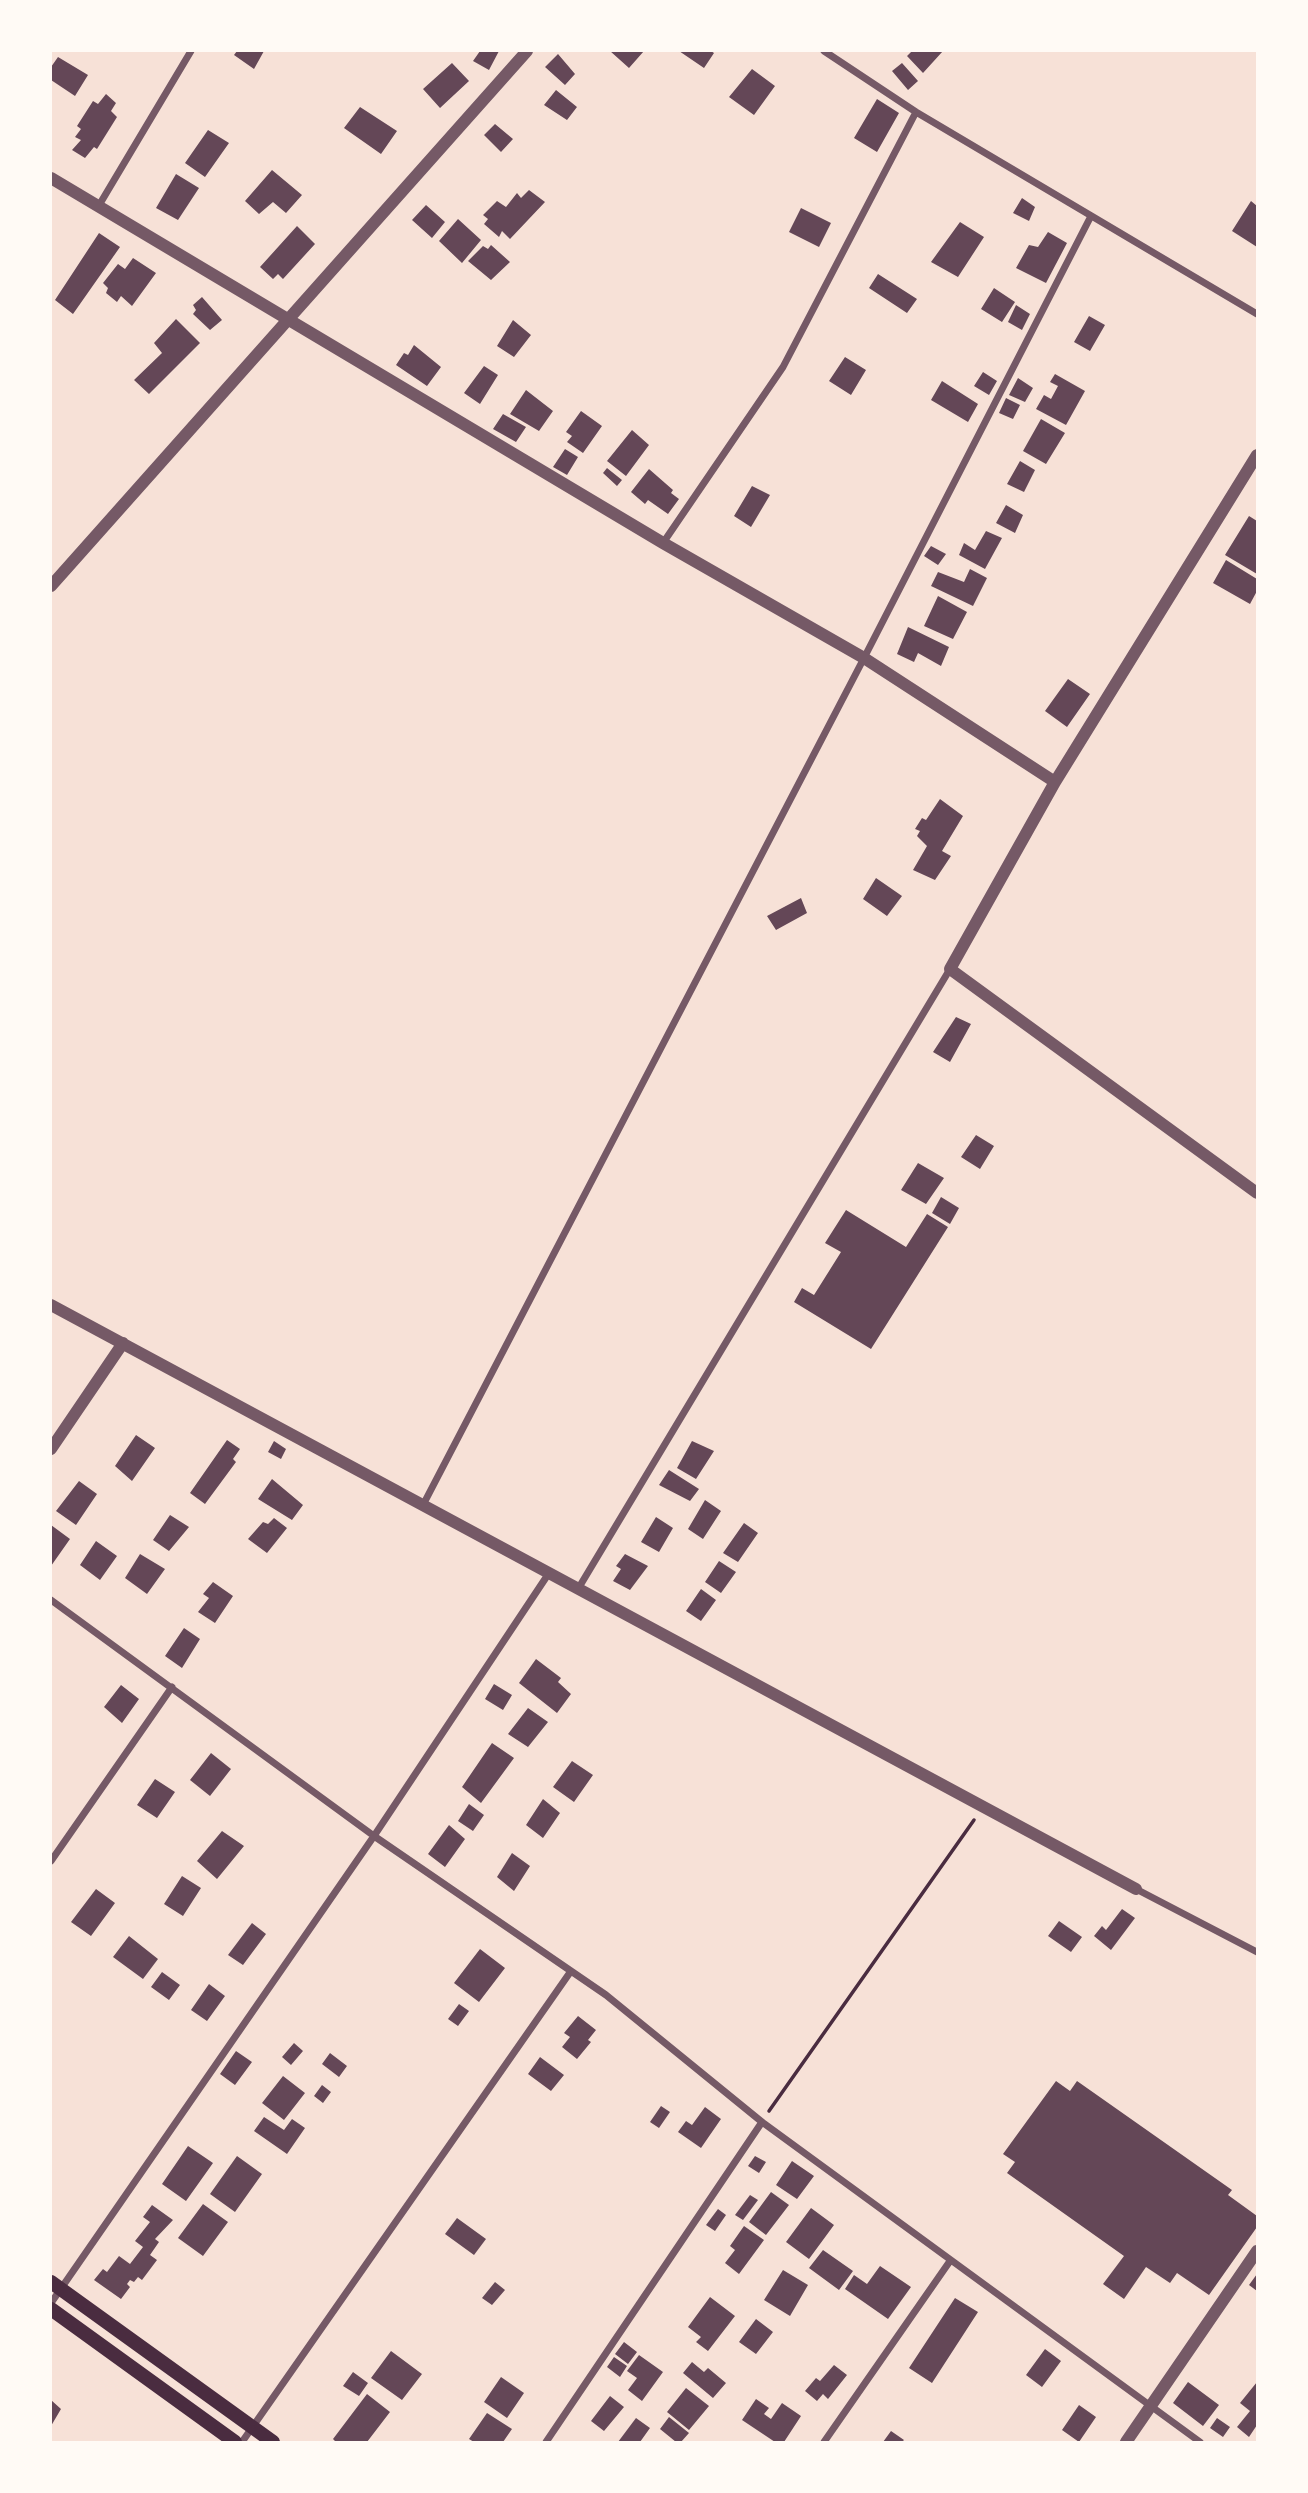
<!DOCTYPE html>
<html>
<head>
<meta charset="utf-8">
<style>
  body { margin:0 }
  #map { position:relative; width:1308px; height:2493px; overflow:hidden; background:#f7e1d7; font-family:"Space Grotesk",sans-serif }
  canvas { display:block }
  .frame { position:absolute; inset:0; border:52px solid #fffaf5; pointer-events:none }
</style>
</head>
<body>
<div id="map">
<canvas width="1308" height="2493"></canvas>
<div class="frame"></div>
</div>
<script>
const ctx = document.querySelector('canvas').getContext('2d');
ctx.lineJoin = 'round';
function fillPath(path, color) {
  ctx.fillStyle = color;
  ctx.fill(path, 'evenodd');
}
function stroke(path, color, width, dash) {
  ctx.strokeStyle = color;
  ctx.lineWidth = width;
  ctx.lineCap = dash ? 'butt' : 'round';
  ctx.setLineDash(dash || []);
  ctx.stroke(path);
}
fillPath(new Path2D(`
  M237 51H264L254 69 234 55Z
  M480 51H499L489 70 473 61Z
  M610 51H644L629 68Z
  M679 51H711L714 53 704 68Z
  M912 51H943L923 73 907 56Z
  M558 54 575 74 565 85 545 67Z
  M58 57 88 75 75 96 51 80V67Z
  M452 63 469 81 440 108 423 89Z
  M902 63 918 81 908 90 892 71Z
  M752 69 775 86 754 115 729 97Z
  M556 90 577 107 567 120 544 105Z
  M106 94 116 103 111 111 117 117 97 149 94 147 85 158 72 150 81 140 75 137 81 129 77 126 93 101 98 104Z
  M877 99 899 113 877 152 854 138Z
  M360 107 397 131 381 154 344 128Z
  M495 124 513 139 501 152 484 135Z
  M208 130 229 143 205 177 185 163Z
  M272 170 302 195 286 213 273 202 259 214 245 201Z
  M176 174 199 188 178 220 156 208Z
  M529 190 545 202 510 239 502 231 499 237 484 224 488 219 483 215 497 201 506 207 517 193 521 198Z
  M1022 198 1035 207 1029 221 1013 213Z
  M1251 201 1257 206V247L1232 231Z
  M426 205 445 222 432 238 412 220Z
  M801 208 831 223 819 247 789 232Z
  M458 219 481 240 462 263 439 241Z
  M960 222 984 237 958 277 931 262Z
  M297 226 315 244 283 279 278 274 273 279 260 267Z
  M1048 232 1067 243 1046 283 1016 268 1029 245 1038 247Z
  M99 233 120 247 73 314 55 300Z
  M491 245 510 262 491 280 468 261 483 246 488 249Z
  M133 258 156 273 132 306 121 296 117 302 106 293 108 288 103 283 118 264 125 269Z
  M878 274 917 299 907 313 869 288Z
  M994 288 1015 302 1002 322 981 309Z
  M202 297 222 320 210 330 193 314 196 310 193 305Z
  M1016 305 1030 314 1022 330 1008 322Z
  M1089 316 1105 325 1090 351 1074 342Z
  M176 319 200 343 149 394 134 380 162 353 154 343Z
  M513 320 531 335 514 357 497 346Z
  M414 345 441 367 427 386 396 365 404 353 408 355Z
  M845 357 866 370 851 395 829 381Z
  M484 366 498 375 480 404 464 393Z
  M983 372 997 381 989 395 974 386Z
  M1055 374 1085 391 1066 425 1036 409 1044 395 1051 399 1058 386 1050 382Z
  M1018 378 1033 388 1025 402 1009 395Z
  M942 381 978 404 968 422 931 400Z
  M526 390 553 411 539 431 510 414Z
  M1006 398 1020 405 1013 419 999 413Z
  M581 411 602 426 583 453 567 442 572 436 566 432Z
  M503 414 526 427 516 442 493 429Z
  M1041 419 1065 433 1046 464 1023 451Z
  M632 430 649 445 626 476 607 461Z
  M565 449 578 457 567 475 553 467Z
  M1020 461 1035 470 1024 492 1007 484Z
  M607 468 622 480 617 486 603 473Z
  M649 469 673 490 671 493 679 499 668 514 648 500 645 504 631 492Z
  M752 486 770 495 751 527 734 516Z
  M1006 505 1023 515 1015 533 996 523Z
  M1249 516 1257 521V574L1225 555Z
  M986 531 1002 538 985 569 959 555 964 543 975 550Z
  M931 546 946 554 938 565 924 556Z
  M1226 560 1257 579V591L1250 604 1213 583Z
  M970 569 987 578 973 606 931 586 938 572 964 582Z
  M938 596 967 612 953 639 924 626Z
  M908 627 949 647 941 666 918 653 914 662 897 654Z
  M1068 679 1090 694 1067 727 1045 711Z
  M940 799 963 816 942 851 951 856 935 880 913 870 927 846 917 836 920 831 915 829 922 818 926 820Z
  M876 878 902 896 887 916 863 899Z
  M801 898 807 913 776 930 767 916Z
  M956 1017 971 1024 950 1062 933 1052Z
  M976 1135 994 1146 980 1169 961 1157Z
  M918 1163 944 1178 926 1204 901 1190Z
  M941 1197 959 1208 950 1224 932 1213Z
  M846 1210 906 1247 927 1214 948 1227 871 1349 794 1302 802 1288 814 1295 841 1252 825 1243Z
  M136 1435 155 1448 132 1481 115 1466Z
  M227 1440 240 1449 233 1459 236 1462 205 1504 190 1493Z
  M274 1441 286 1449 281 1459 268 1452Z
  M692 1441 714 1451 696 1479 677 1468Z
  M669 1470 699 1489 690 1501 659 1485Z
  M272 1479 303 1505 292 1520 258 1499Z
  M79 1481 97 1494 76 1525 56 1511Z
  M705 1500 721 1511 703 1539 688 1529Z
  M170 1515 189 1527 169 1551 153 1540Z
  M656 1517 673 1528 659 1552 641 1542Z
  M274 1518 287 1528 267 1553 248 1539 263 1522 268 1524Z
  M744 1523 758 1533 738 1562 723 1553Z
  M51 1525 70 1539 51 1566Z
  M96 1541 117 1556 100 1580 80 1565Z
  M140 1554 165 1569 147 1594 125 1578Z
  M625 1554 648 1566 630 1590 613 1581 621 1569 616 1566Z
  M719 1561 736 1572 721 1593 705 1582Z
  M213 1582 233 1596 215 1623 198 1612 209 1598 203 1594Z
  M701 1589 716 1600 701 1621 686 1611Z
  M184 1628 200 1639 182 1668 165 1656Z
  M536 1659 561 1678 558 1682 571 1694 557 1713 519 1683Z
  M494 1684 512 1695 503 1710 485 1699Z
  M121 1685 139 1699 122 1723 104 1707Z
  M528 1708 548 1722 528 1747 508 1734Z
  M492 1743 514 1758 481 1803 462 1787Z
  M211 1753 231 1769 210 1796 190 1780Z
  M572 1761 593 1775 574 1802 553 1787Z
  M155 1779 175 1792 157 1818 137 1805Z
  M543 1799 560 1813 543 1838 526 1825Z
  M469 1804 484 1815 473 1831 458 1821Z
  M449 1825 465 1839 445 1867 428 1854Z
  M222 1831 244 1846 217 1879 197 1861Z
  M512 1853 530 1866 514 1891 497 1877Z
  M182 1876 201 1888 183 1916 164 1904Z
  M96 1889 115 1903 91 1936 71 1922Z
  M1122 1909 1135 1918 1111 1950 1094 1936 1102 1926 1106 1930Z
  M1059 1921 1082 1937 1071 1952 1048 1936Z
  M252 1923 266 1934 243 1965 228 1955Z
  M129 1936 158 1959 143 1979 113 1957Z
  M480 1949 505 1968 479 2002 454 1983Z
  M162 1972 180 1985 169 2000 151 1987Z
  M209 1984 225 1996 207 2021 191 2010Z
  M459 2004 469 2011 458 2026 448 2019Z
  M578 2016 596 2030 588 2040 591 2042 577 2059 562 2047 570 2037 564 2033Z
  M294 2043 303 2051 291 2065 282 2057Z
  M236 2051 252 2062 235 2085 220 2074Z
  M330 2053 347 2066 339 2077 322 2064Z
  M540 2057 564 2075 551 2091 528 2074Z
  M283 2076 305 2093 284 2120 262 2103Z
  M1056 2081 1070 2091 1077 2081 1232 2190 1228 2195 1257 2216V2227L1209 2295 1177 2273 1170 2283 1146 2267 1124 2299 1103 2284 1124 2256 1007 2173 1015 2162 1003 2154Z
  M322 2085 331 2092 323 2103 314 2096Z
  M661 2106 670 2112 659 2128 650 2122Z
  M705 2107 721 2119 701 2148 678 2132 686 2121 692 2125Z
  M264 2117 284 2130 292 2119 305 2128 287 2154 254 2131Z
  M188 2146 213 2163 186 2201 162 2184Z
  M237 2156 262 2174 235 2212 210 2194Z
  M755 2156 766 2162 759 2173 748 2166Z
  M792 2161 814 2176 797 2199 776 2185Z
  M771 2192 789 2205 766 2235 749 2222Z
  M750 2195 758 2200 743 2220 735 2215Z
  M203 2204 228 2222 203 2256 178 2238Z
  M152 2205 173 2220 155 2239 159 2242 150 2255 157 2260 142 2280 138 2277 134 2282 130 2280 127 2284 130 2287 121 2299 94 2280 103 2269 107 2272 119 2256 130 2264 143 2247 135 2241 150 2222 143 2217Z
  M811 2208 834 2225 809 2259 786 2242Z
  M718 2209 726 2215 715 2231 706 2225Z
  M457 2218 486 2239 474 2255 445 2234Z
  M744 2226 764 2240 739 2274 725 2263 735 2250 730 2246Z
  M823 2250 853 2271 839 2290 809 2268Z
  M880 2266 911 2287 888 2319 845 2289 854 2275 867 2284Z
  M783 2270 808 2285 790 2316 764 2300Z
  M1257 2274V2291L1249 2285Z
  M495 2282 505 2290 492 2305 482 2298Z
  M710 2297 735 2316 708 2351 696 2342 701 2337 688 2327Z
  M955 2298 978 2312 932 2383 909 2368Z
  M756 2319 773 2332 756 2354 739 2342Z
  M624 2342 637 2352 628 2364 615 2354Z
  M1045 2349 1061 2361 1042 2387 1026 2375Z
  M391 2351 422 2374 402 2400 371 2378Z
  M639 2355 663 2372 642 2401 628 2390 637 2378 627 2371Z
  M614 2357 627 2366 620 2377 607 2367Z
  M692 2362 704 2372 708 2368 726 2383 713 2398 683 2373Z
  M834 2365 847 2375 828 2399 823 2394 817 2401 805 2391 816 2378 820 2381Z
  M353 2372 368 2383 359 2396 343 2386Z
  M501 2377 524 2393 507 2418 484 2402Z
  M1188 2382 1219 2405 1203 2426 1173 2403Z
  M1257 2382V2425L1249 2437 1237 2427 1250 2411 1240 2403Z
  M686 2388 709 2406 689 2430 667 2412Z
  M367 2394 390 2412 367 2442H336L333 2439Z
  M610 2396 624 2407 604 2431 591 2421Z
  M756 2399 769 2408 764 2414 771 2419 782 2403 801 2416 784 2442H775L742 2420Z
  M51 2400 61 2409 51 2426Z
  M1079 2405 1096 2417 1079 2442 1062 2430Z
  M487 2413 512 2429 503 2442H474L469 2439Z
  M669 2417 689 2433 681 2442H676L660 2429Z
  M636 2418 650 2428 640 2442H618Z
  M1217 2418 1230 2427 1223 2437 1210 2428Z
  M891 2431 904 2440 902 2442H883Z`), '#644757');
stroke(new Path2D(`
  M769 2111 974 1820`), '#4a2c40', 3.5);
stroke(new Path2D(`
  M824 51 916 112 1257 314
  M98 207 191 51
  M663 543 783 367 916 112
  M423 1505 864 658 1091 216
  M578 1589 950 969
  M51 1600 374 1836 606 1995 762 2122 1200 2442
  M51 1861 172 1687
  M1136 1889 1257 1952
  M51 2303 374 1836 549 1573
  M242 2442 571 1971
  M546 2442 762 2122
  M824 2442 950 2261`), '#755966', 7);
stroke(new Path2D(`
  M51 178 663 543 864 658 1055 782
  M1257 455 1055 782 950 969 1257 1193
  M51 586 527 51
  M51 1305 1136 1889
  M51 1449 123 1343
  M1126 2442 1257 2251`), '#755966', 12);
stroke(new Path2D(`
  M51 2282 273 2442
  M51 2309 235 2442`), '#4a2c40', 14);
</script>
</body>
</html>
